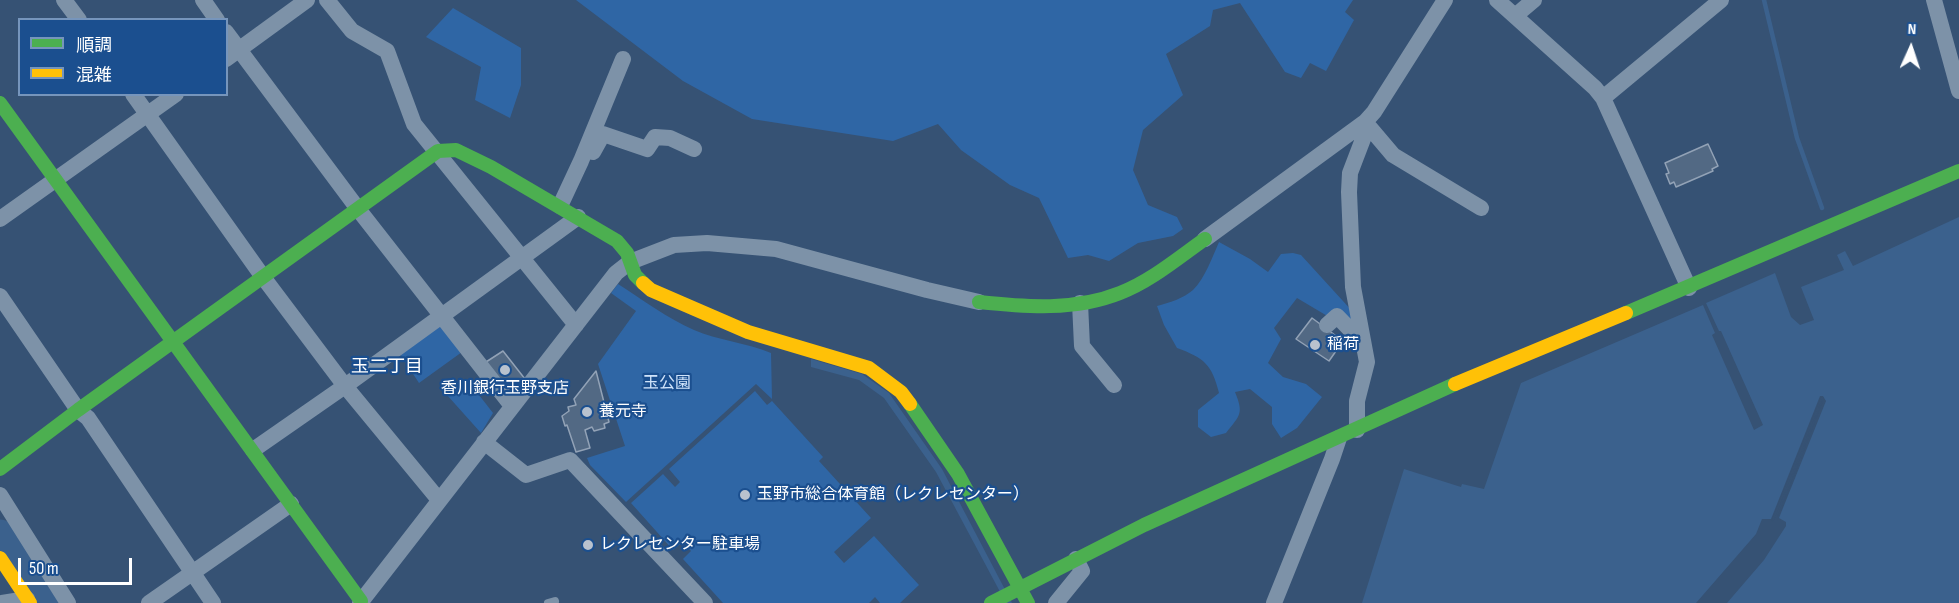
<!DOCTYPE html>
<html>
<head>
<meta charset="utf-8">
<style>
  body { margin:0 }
  #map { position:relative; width:1959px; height:603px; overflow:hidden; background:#365274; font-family:"Sofia Sans Condensed","Noto Sans JP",sans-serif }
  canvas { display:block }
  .legend { position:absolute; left:18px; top:18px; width:210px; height:78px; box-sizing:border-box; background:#1b4f8f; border:2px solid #7695bc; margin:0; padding:8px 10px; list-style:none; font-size:18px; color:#fff }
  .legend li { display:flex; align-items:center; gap:12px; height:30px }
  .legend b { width:30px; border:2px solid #7695bc }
  .north { position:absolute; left:1881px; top:18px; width:60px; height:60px; -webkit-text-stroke:4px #1b4f8f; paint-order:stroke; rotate:3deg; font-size:16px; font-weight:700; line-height:24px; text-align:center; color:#fff }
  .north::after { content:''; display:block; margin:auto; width:21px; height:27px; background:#fff; clip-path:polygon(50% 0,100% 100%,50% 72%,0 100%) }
  .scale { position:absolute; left:18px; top:558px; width:114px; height:27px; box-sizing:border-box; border:3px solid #fff; border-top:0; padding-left:8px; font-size:18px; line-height:21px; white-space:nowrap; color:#fff; -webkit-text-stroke:4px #1b4f8f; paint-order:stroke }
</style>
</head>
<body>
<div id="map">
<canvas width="1959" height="603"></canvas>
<ul class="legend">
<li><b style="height:8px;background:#4caf50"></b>順調</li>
<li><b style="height:8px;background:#ffc107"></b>混雑</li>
</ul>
<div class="north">N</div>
<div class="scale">50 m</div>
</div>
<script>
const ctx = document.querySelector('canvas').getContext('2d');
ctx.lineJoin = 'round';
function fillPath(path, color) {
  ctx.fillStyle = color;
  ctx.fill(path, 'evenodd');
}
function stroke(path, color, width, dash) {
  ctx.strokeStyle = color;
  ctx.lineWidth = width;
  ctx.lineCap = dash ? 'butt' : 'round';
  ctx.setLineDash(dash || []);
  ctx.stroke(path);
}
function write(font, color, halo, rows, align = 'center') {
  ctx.font = font + ' "Sofia Sans Condensed","Noto Sans JP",sans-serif';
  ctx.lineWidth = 4.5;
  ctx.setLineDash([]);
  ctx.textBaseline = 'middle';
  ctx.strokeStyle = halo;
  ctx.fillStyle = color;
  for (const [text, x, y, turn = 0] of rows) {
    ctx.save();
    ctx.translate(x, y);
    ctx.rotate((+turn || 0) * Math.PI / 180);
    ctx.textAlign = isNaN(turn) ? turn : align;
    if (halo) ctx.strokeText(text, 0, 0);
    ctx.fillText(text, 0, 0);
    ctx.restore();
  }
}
fillPath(new Path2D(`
  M576 0H1353L1345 12 1354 20 1326 71 1310 63 1301 78 1285 72 1240 3 1213 10 1210 26 1166 54 1183 95 1143 130 1133 170 1148 205 1177 217 1183 229 1173 236 1138 243 1109 261 1088 255 1068 258 1039 198 1010 185 961 150 938 124 893 141 752 119 683 81Z
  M453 8 521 48V85L510 118 475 100 481 67 426 37Z
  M1219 242 1250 259 1268 272 1281 254 1293 253 1301 255 1353 312 1355 327 1329 317 1297 298 1274 328 1281 339 1268 363 1283 377 1306 384 1322 397 1297 428 1281 438 1272 424V407L1250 389 1235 392C1244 414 1240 415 1226 433L1211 437 1198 427V410L1219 393C1212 364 1204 358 1177 348L1164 325 1157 306C1169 303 1184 298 1193 290 1205 278 1212 258 1219 242Z
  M618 284C643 300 667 318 694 330 717 340 747 343 771 353L772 399 756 384 626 502 590 465 587 458 625 446 598 364 636 311 611 293Z
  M442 324 462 352 419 383 400 354Z
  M469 382 493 413 481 433 447 395Z
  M755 391 767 405 772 401 823 457 819 461 871 518 834 552 844 563 874 536 919 585 900 603H880L875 597 869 603H723L683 559 691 551 683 542 673 550 631 503 663 474 675 487 680 482 669 469Z`), '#2f66a5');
fillPath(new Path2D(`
  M1959 217V603H1727L1764 560 1786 526V522L1779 518 1826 401 1823 396H1820L1771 519H1762L1756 534 1696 603H1362L1404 469 1461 487 1462 484 1484 489 1521 383 1703 305 1715 333 1712 335 1754 430 1763 425 1721 331H1719L1706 303 1775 273 1791 317 1800 325 1814 320 1801 287 1844 270 1837 255 1845 251 1853 266Z
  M811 359 862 374 889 393 942 469 1012 603H1006L936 472 884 398 859 380 811 367Z`), '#3b618d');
fillPath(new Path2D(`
  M1821 397 1824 398 1777 521V517L1823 400 1822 399 1774 520 1771 522Z`), '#365274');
stroke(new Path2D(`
  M1764 0 1797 138 1822 208`), '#3b618d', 4.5);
stroke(new Path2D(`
  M0 533 45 603`), '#3b618d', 27);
const building = new Path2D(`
  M1708 144 1718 166 1712 169 1713 171 1676 187 1674 182 1670 184 1666 174 1669 173 1665 163Z
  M1312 318 1343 341 1329 361 1296 339Z
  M503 351 525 379 510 394 486 362Z
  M596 371 609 422 604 424 605 428 594 431 592 427 585 430 590 448 576 452 567 425 565 426 562 416 569 411 568 407 576 405 574 399Z`);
fillPath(building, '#526984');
stroke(building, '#92a2b6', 1.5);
stroke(new Path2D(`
  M548 603 555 601`), '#7d92a8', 8);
stroke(new Path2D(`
  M64 0 79 20
  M203 0 217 20
  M327 0 352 31 387 51 414 124 576 325
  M1497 0 1595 88 1603 98 1689 288
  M1934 0 1959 91
  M1515 16 1534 0
  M226 32 358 209 512 406
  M226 59 307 0
  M133 94 263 277 345 386 439 500
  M1603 98 1721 0
  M1365 122 1393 155 1481 208
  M593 152 603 134 647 149 655 137 670 138 694 149
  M560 206 581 161 623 59
  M0 219 176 94
  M1205 239 1365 122 1374 112 1445 0
  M0 296 78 410 88 418 213 603
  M1080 303 1082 346 1114 385
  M1327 325 1337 316 1363 343
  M1357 430V401L1367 362 1353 287 1349 192 1350 173 1363 139 1365 122
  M484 442 526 475 570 460 705 603
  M253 450 345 386 578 217
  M0 495 68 603
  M2 603 27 599
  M149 603 291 504
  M360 603 616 273 630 262 674 245 707 243 776 249 927 290 979 302
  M1056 603 1082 571 1076 559
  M1274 603 1332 459 1339 438`), '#7d92a8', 16);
stroke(new Path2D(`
  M0 103 361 601
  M979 302C1026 307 1075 311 1120 293 1151 281 1178 258 1205 239
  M1626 313 1959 171
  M910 404 958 474 1028 603
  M0 469 78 410 438 151 456 150 491 167 617 241 627 253 635 275 643 283
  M991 603 1144 525 1455 384`), '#4caf50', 14);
stroke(new Path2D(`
  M643 283 651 290 748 332 869 368 901 392 910 404
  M1455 384 1626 313
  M0 558 30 603`), '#ffc107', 14);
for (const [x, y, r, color] of [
  [1315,345,6,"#b9c2ce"],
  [505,370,6,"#b9c2ce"],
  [587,412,6,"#b9c2ce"],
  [745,495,6,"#b9c2ce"],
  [588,545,6,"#b9c2ce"]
]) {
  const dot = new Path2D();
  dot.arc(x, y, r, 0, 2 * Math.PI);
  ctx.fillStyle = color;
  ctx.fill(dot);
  stroke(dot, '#1b4f8f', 2);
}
write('16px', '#fff', '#1b4f8f', [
  ["稲荷",1327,345],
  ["香川銀行玉野支店",505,389,"center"],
  ["養元寺",599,412],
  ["玉野市総合体育館（レクレセンター）",757,495],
  ["レクレセンター駐車場",600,545]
], 'left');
write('16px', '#cfe3fa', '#1b4f8f', [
  ["玉公園",667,384]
]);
write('18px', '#fff', '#1b4f8f', [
  ["玉二丁目",387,367]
]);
</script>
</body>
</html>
